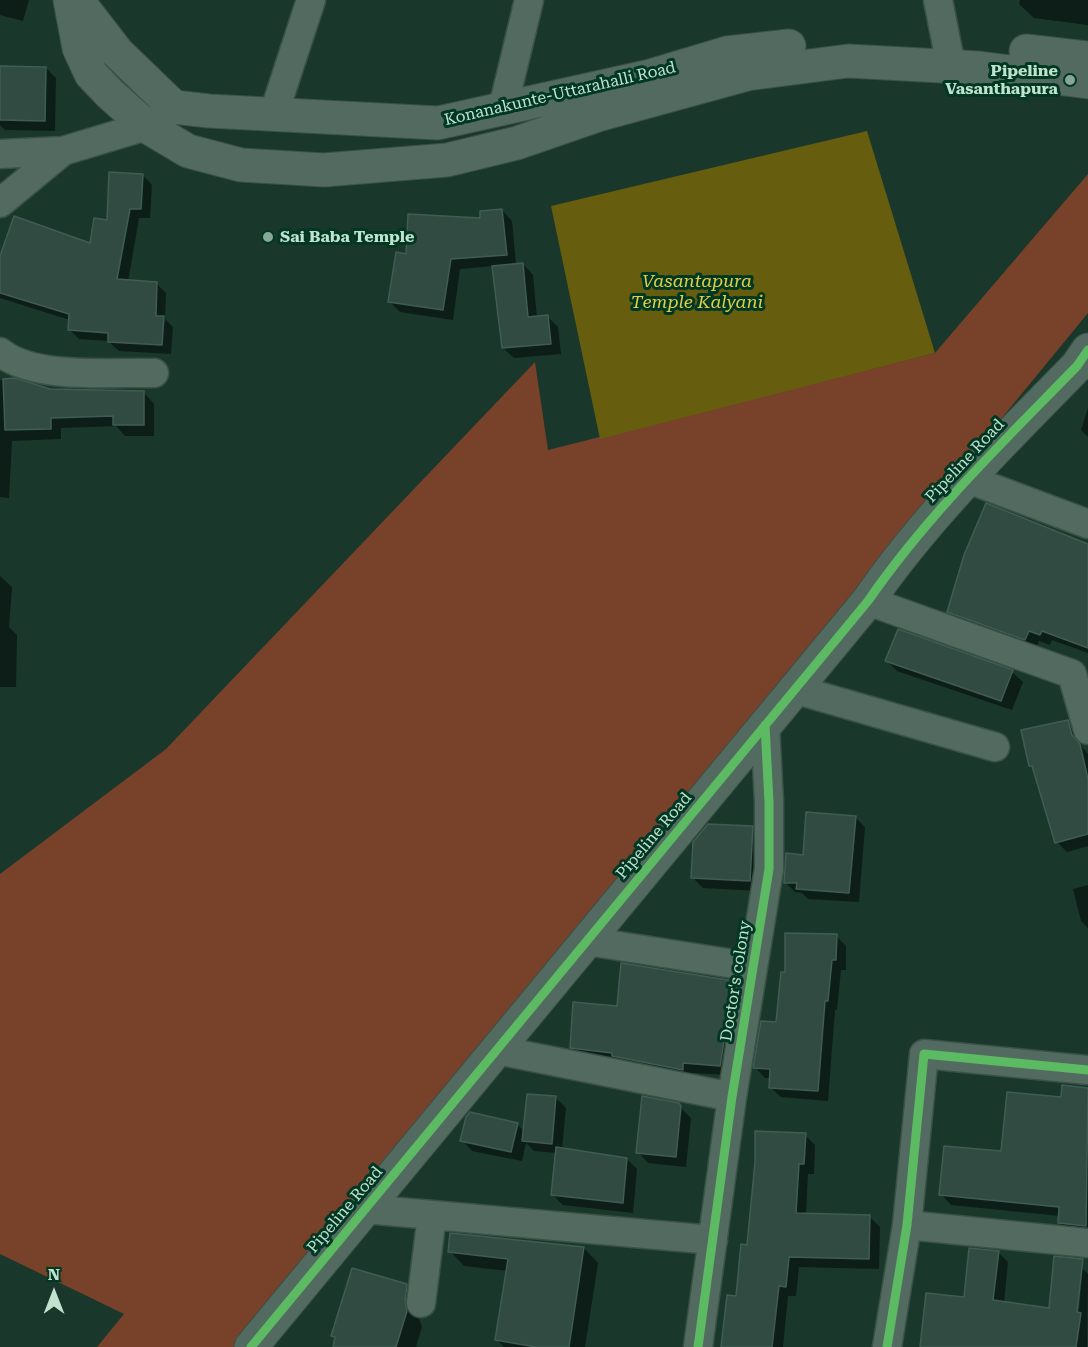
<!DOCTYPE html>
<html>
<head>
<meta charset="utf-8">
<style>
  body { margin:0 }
  #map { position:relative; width:1088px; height:1347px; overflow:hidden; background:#1a372b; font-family:"Roboto Serif",serif }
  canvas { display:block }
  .north { position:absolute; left:24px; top:1263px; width:60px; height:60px; -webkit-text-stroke:4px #003823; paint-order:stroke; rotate:0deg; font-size:16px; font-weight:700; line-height:24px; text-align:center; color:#c2e2d0 }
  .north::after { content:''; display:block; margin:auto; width:21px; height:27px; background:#c2e2d0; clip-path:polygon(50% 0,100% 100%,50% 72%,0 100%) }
</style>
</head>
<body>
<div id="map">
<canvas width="1088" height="1347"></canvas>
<div class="north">N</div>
</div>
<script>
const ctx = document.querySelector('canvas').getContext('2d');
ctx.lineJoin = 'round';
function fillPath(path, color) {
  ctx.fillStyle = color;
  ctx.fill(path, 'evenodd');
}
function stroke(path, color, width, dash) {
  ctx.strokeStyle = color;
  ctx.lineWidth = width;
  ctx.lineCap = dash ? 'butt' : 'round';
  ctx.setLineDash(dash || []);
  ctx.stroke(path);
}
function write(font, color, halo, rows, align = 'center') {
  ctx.font = font + ' "Roboto Serif",serif';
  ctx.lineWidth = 6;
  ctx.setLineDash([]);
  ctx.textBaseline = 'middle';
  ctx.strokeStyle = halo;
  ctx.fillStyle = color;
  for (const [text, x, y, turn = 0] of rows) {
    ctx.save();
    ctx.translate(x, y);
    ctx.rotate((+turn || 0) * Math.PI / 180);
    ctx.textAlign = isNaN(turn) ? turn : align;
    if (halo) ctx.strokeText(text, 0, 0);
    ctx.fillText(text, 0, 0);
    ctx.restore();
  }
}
fillPath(new Path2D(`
  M1088 174V313L248 1337 240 1347H97L124 1314 0 1254V874L166 749 535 362 548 450 935 353Z`), '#77412a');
fillPath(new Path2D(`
  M867 131 935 353 600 439 551 206Z`), '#665d0f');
fillPath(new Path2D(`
  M0 0H29L23 21 0 15Z
  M1020 0H1088V25L1034 18 1019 4Z
  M0 67 46 68 56 78 55 131 5 130 0 125Z
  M143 175 152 185 150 218H139L128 282 156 283 166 293 165 319 173 327 171 354 119 351 108 341 79 339 70 330V320L0 298V260L13 218 91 245Z
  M502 210 512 221 516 265 523 264 533 275 537 318 548 317 558 327 561 354 514 358 503 348 494 266 460 269 453 320 400 312 390 302 407 255Z
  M0 380H15L49 390 144 393 154 404V436H125L116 426 61 428V439L12 441 9 498 0 497Z
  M1088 408V437L1081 430Z
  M1088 545V653L1052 640 1050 645 1039 641 1036 649 959 622 949 611Z
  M0 576 12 587 9 627 17 635 16 687H0Z
  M898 631 1012 672 1023 682 1012 710 897 671 887 661Z
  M1067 721 1078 732 1082 747 1088 754V846L1067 852 1057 842 1034 770 1031 766Z
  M855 817 865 827 859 902 808 899 802 893 795 892 785 882 805 856Z
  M752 828 762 838 760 891 703 888 693 878Z
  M1088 885V928L1081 921 1073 889Z
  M836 936 846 946V970H841L837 1010H835L828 1101 781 1097 770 1087 771 1078H765L755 1067 778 1023Z
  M733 982 744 992 730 1075 693 1073 692 1080 582 1058 571 1047 619 1007Z
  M1064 1087 1088 1089V1235L1069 1233 1059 1223 1060 1216 951 1205 941 1194 1003 1153 1062 1099Z
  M556 1098 566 1108 562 1149 627 1159 637 1169 633 1213 563 1205 553 1195 557 1153 534 1151 526 1143 522 1161 472 1151 462 1140 517 1124 525 1132Z
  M678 1105 691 1118 686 1167 648 1163 638 1152Z
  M805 1135 815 1145 814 1174H808L806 1215 870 1217 880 1227 879 1269 799 1267 796 1296H788L783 1347H723L749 1246Z
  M584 1248 598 1263 585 1347H504L497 1340 508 1271 464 1266 450 1251Z
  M998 1252 1008 1262 1004 1303 1050 1310 1081 1267 1088 1274 1087 1347H922L965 1298ZM1079 1275H1082L1078 1320H1075Z
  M406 1285 422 1301 419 1318 422 1327 416 1347H335L336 1339 333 1336Z`), '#0007');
const building = new Path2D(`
  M0 66 46 67 45 121 0 120Z
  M109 172 143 174 141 209H130L117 279 157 282 156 316H164L162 345 108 342V333L68 330 69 314 0 293V256L14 216 90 243 94 218 107 220Z
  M502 209 507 255 451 259 443 310 388 302 396 252 406 254 408 214 480 218V211Z
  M523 263 528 317 548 315 551 344 502 348 492 266Z
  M15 378 50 389 144 391V425H113V416L51 418V429L5 430 3 379Z
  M986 503 1088 544V648L1042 631 1040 635 1029 631 1025 640 947 612 964 555Z
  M898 629 1013 670 1001 701 885 661Z
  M1068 720 1072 735 1080 744 1088 779V834L1055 843 1032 766H1029L1021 730Z
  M806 812 856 816 849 893 796 889 797 883H784L786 853 803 855Z
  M708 824 753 826 750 881 691 878 693 842Z
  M785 933 837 934 836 960H832L828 1001H825L818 1091 769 1088 770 1069 753 1068 761 1021 776 1022 781 972H785Z
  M621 963 734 981 720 1066 683 1063V1070L612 1056V1053L570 1048 573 1002 617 1006Z
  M1062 1085 1088 1088 1086 1226 1058 1223 1059 1207 939 1195 944 1146 1001 1151 1007 1092 1061 1097Z
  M527 1094 556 1096 552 1144 522 1141Z
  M642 1096 679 1103 681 1106 676 1157 636 1153Z
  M470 1112 518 1123 511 1152 460 1141 466 1117Z
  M755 1131 806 1133 804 1164H799L796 1213 870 1215 869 1259 789 1257 786 1287 779 1286 772 1347H721L727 1295 736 1296 741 1244 747 1245 755 1162Z
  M556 1147 627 1158 623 1203 551 1195Z
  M450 1233 584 1247 569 1347H536L495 1340 508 1259 448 1252Z
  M969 1248 999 1251 993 1300 1049 1308 1054 1256 1083 1259 1077 1312 1081 1313 1076 1347H920L926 1293 964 1297Z
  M352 1268 407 1284 405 1302 407 1311 396 1347H333L335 1337 331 1336Z`);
fillPath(building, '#314b42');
stroke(building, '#3f5d54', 1.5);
const minor = new Path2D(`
  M938 0 951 66
  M503 108 529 0
  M274 113 311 0
  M0 154 63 151
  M0 203 63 151 146 126 163 115
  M0 352C35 380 110 372 154 373
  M968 479 1088 524
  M868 601 1072 674 1088 730
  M794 689 995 747
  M587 941 753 967
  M497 1050 732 1097
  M365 1209 713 1240
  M907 1225 1088 1243
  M421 1303 432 1215
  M698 1347 732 1097 769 869V802L765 725
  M887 1347 907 1225 924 1054 1088 1070`);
const tertiary = new Path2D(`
  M251 1347 868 601C928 514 1004 441 1077 366L1088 350`);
const secondary = new Path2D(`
  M70 0 79 48 91 74 110 94 146 126 188 151 241 165 324 170 447 160 517 143 601 114 747 74 848 61 979 68 1088 82
  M77 0 117 52 174 107 209 111 438 123 650 76 727 53 789 46
  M1026 51 1088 58`);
stroke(minor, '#3a5146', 31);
stroke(tertiary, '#3a5146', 35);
stroke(secondary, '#3a5146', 35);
stroke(minor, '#526a5f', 28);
stroke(tertiary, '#526a5f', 33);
stroke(secondary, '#526a5f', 33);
stroke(new Path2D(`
  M251 1347 868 601C928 514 1004 441 1077 366L1088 350
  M698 1347 732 1097 769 869V802L765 725
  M887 1347 907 1225 924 1054 1088 1070`), '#5cba63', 9);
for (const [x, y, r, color] of [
  [1070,80,6,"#87a696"],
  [268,237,6,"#87a696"]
]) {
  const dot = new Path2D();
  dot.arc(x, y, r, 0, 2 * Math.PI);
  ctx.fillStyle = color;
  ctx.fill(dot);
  stroke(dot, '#003823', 2);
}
write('bold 16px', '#c2e2d0', '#003823', [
  ["Pipeline",1058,71],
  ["Vasanthapura",1058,89],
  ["Sai Baba Temple",280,237,"left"]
], 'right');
write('16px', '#c2e2d0', '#003823', [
  ["Konanakunte-Uttarahalli Road",560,94,-13],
  ["Pipeline Road",965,461,-47],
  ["Pipeline Road",654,836,-50],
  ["Doctor's colony",736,981,-81],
  ["Pipeline Road",345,1210,-50]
]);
write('italic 18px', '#e3ce46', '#003823', [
  ["Vasantapura",697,282],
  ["Temple Kalyani",697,303]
]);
</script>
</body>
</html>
